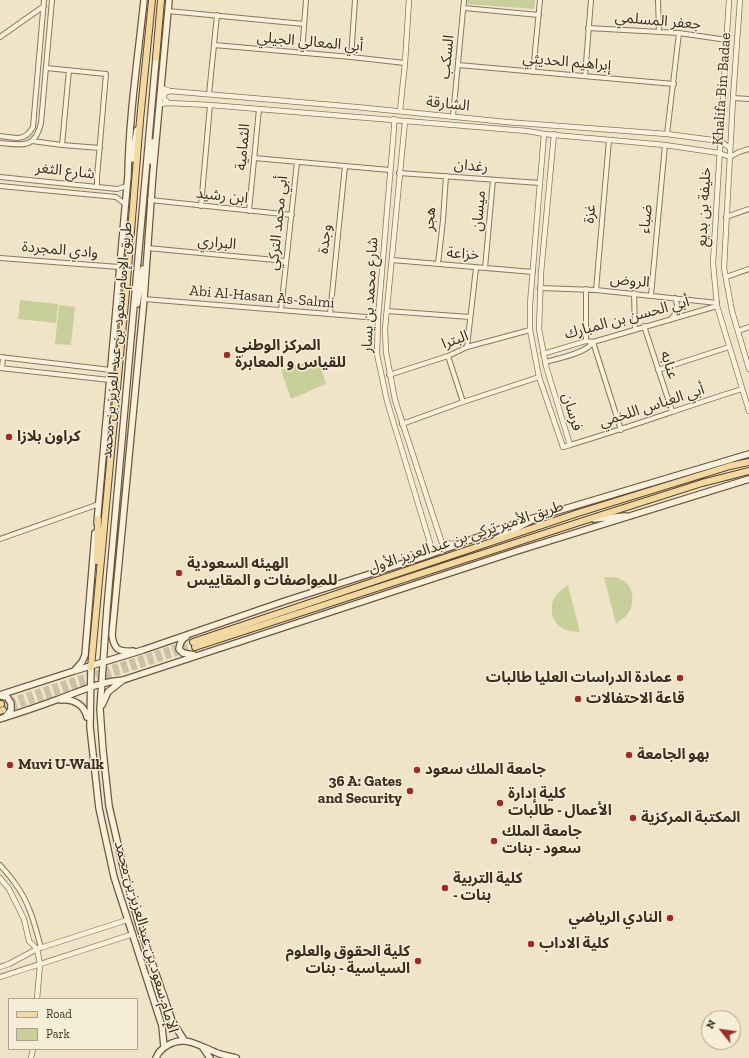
<!DOCTYPE html>
<html>
<head>
<meta charset="utf-8">
<style>
  body { margin:0 }
  #map { position:relative; width:749px; height:1058px; overflow:hidden; background:#f0e4c8; font-family:"Zilla Slab",serif }
  canvas { display:block }
  .legend { position:absolute; left:8px; top:998px; width:130px; height:52px; box-sizing:border-box; background:#f7eed8; border:1px solid #ada18e; margin:0; padding:5px 7px; list-style:none; font-size:12px; color:#3d2e20 }
  .legend li { display:flex; align-items:center; gap:8px; height:20px }
  .legend b { width:20px; border:1px solid #ada18e }
  .north { position:absolute; left:701px; top:1010px; width:40px; height:40px; box-sizing:border-box; background:#f7eed8; border:1px solid #ada18e; border-radius:50%; rotate:300deg; font-size:11px; font-weight:700; line-height:16px; text-align:center; color:#3d2e20 }
  .north::after { content:''; display:block; margin:auto; width:14px; height:18px; background:#9e2a2b; clip-path:polygon(50% 0,100% 100%,50% 72%,0 100%) }
</style>
</head>
<body>
<div id="map">
<canvas width="749" height="1058"></canvas>
<ul class="legend">
<li><b style="height:5px;background:#f3d9a0"></b>Road</li>
<li><b style="height:11px;background:#c9cf9b"></b>Park</li>
</ul>
<div class="north">N</div>
</div>
<script>
const ctx = document.querySelector('canvas').getContext('2d');
ctx.lineJoin = 'round';
function fillPath(path, color) {
  ctx.fillStyle = color;
  ctx.fill(path, 'evenodd');
}
function stroke(path, color, width, dash) {
  ctx.strokeStyle = color;
  ctx.lineWidth = width;
  ctx.lineCap = dash ? 'butt' : 'round';
  ctx.setLineDash(dash || []);
  ctx.stroke(path);
}
function write(font, color, halo, rows, align = 'center') {
  ctx.font = font + ' "Zilla Slab","Noto Sans Arabic",serif';
  ctx.lineWidth = 3;
  ctx.setLineDash([]);
  ctx.textBaseline = 'middle';
  ctx.strokeStyle = halo;
  ctx.fillStyle = color;
  for (const [text, x, y, turn = 0] of rows) {
    ctx.save();
    ctx.translate(x, y);
    ctx.rotate((+turn || 0) * Math.PI / 180);
    ctx.textAlign = isNaN(turn) ? turn : align;
    if (halo) ctx.strokeText(text, 0, 0);
    ctx.fillText(text, 0, 0);
    ctx.restore();
  }
}
fillPath(new Path2D(`
  M467 0H535L534 9 467 4Z
  M20 300 58 304 56 323 18 319Z
  M59 305 75 307 71 345 55 344Z
  M318 358 326 384 291 399 281 370Z
  M604 577C609 577 615 577 620 579 635 585 636 605 626 616 623 619 619 621 616 624Z
  M568 585 580 632C575 632 568 631 564 629 552 624 549 609 554 598 557 593 563 589 568 585Z`), '#c9cf9b');
stroke(new Path2D(`
  M1 704 193 642
  M3 710 195 647`), '#ccc0a6', 6, [6, 3]);
const minor = new Path2D(`
  M658 0 659 32
  M464 8 539 15
  M168 11 304 24
  M588 28 679 33 727 40
  M0 37 44 6
  M214 45 351 57 405 63
  M302 53 306 0
  M351 57 355 0
  M458 65 674 84
  M46 68 106 74 97 177V187
  M533 72 540 0
  M585 76 591 0
  M209 94 217 15
  M733 98 749 99
  M453 116 464 0
  M667 134 679 33
  M0 136C15 138 25 142 33 127L44 0
  M32 141 62 145 100 148
  M0 143C22 145 35 149 41 123L52 0
  M62 145 69 70
  M730 157 739 152 749 149
  M254 158 390 170
  M399 173 540 183
  M0 177 117 189 127 186
  M0 186 116 197 125 204
  M150 200 292 215
  M201 206 210 105
  M249 211 259 109
  M726 217 749 209
  M147 248 286 261
  M0 258 119 267
  M392 260 533 272
  M438 264 443 220 446 176
  M485 268 493 180
  M726 277 749 269
  M540 288 596 290 717 303
  M586 289V341
  M596 290 609 140
  M634 293 635 329
  M651 295 665 145
  M144 299 378 318
  M281 310 297 162
  M387 311 470 317
  M330 314 345 166
  M672 318C677 312 679 306 675 298
  M644 326 672 411
  M738 331 749 327
  M593 342 621 430
  M467 347 476 268
  M543 354 586 341 593 342 717 306
  M448 356 463 402
  M0 357 111 370
  M545 362C557 359 587 353 593 342
  M0 368 110 380
  M2 368 3 357
  M658 370 729 347
  M389 375 448 356 467 347 530 330
  M402 424 463 402 539 377
  M570 445C628 428 684 407 742 389
  M0 539 99 504
  M0 865C5 871 10 876 14 882 29 901 35 925 41 948H39`);
const tertiary = new Path2D(`
  M729 0 713 263 717 306 749 411
  M740 0 733 98 724 268 732 311 749 369
  M161 88 170 91 356 107 506 122 667 134 720 141 730 148
  M169 103 164 99V96L165 93 170 91
  M160 104 169 103 210 105 527 131 544 134 665 145 719 153 730 157
  M400 111 405 63 409 0
  M394 119V128L378 318 377 354 387 401 430 543 431 548 423 556
  M405 121 385 329 386 352 395 400 436 525 442 543 457 544
  M544 134 530 304V330L539 377 563 447 570 445 546 366 539 329 541 273 554 134
  M0 878 9 889 24 919 29 941 37 949 40 964 37 999
  M0 967 9 964 37 949 127 920
  M0 977 133 934
  M31 1058 33 1049`);
const secondary = new Path2D(`
  M156 58 107 608 100 709 103 751 109 806 125 875 140 928 166 1003 172 1021 184 1040
  M132 159 137 130
  M151 161 152 142
  M137 304 143 269
  M594 519 625 516
  M97 523 128 175C129 116 138 58 144 0
  M496 539 532 520
  M186 637C181 640 180 643 179 649L183 653 194 655
  M133 651C119 652 114 650 112 635L144 299 153 173 169 0
  M91 667 90 727 99 808 114 877 162 1026 164 1047
  M74 671 143 650 285 601 423 557 517 523 749 454
  M0 695 74 671 82 662 85 655 95 533
  M1 696 7 697 11 703V710L6 716
  M61 700C73 699 84 704 87 717
  M102 705 108 692 123 680 517 551 749 479
  M0 719C19 713 37 707 56 700 79 692 98 682 123 680
  M203 1048 210 1058
  M156 1058C158 1052 163 1048 168 1045 185 1035 199 1046 215 1052 221 1055 229 1056 236 1058`);
const primary = new Path2D(`
  M156 58 161 0
  M97 561 98 519
  M193 642 578 513 730 466 749 462
  M195 647 586 520 702 483 749 471
  M91 667 127 281 140 120 152 0
  M0 704H1
  M0 711 3 710`);
stroke(minor, '#8d765c', 6);
stroke(tertiary, '#8d765c', 6);
stroke(secondary, '#6f573f', 8);
stroke(primary, '#5b4430', 8);
stroke(minor, '#faf1dc', 4);
stroke(tertiary, '#faf1dc', 4.5);
stroke(secondary, '#faf1dc', 5.5);
stroke(primary, '#f3d9a0', 6);
for (const [x, y, r, color] of [
  [227,355,4,"#9e2a2b"],
  [9,437,4,"#9e2a2b"],
  [179,573,4,"#9e2a2b"],
  [680,678,4,"#9e2a2b"],
  [578,699,4,"#9e2a2b"],
  [629,755,4,"#9e2a2b"],
  [10,765,4,"#9e2a2b"],
  [417,770,4,"#9e2a2b"],
  [410,791,4,"#9e2a2b"],
  [500,803,4,"#9e2a2b"],
  [633,818,4,"#9e2a2b"],
  [494,841,4,"#9e2a2b"],
  [445,888,4,"#9e2a2b"],
  [670,918,4,"#9e2a2b"],
  [531,944,4,"#9e2a2b"],
  [418,961,4,"#9e2a2b"]
]) {
  const dot = new Path2D();
  dot.arc(x, y, r, 0, 2 * Math.PI);
  ctx.fillStyle = color;
  ctx.fill(dot);
  stroke(dot, '#f7eed8', 1.5);
}
write('15px', '#3d2e20', '#f7eed8', [
  ["جعفر المسلمي",658,21,5],
  ["أبي المعالي الجيلي",310,42,5],
  ["السكب",447,57,-84],
  ["إبراهيم الحديثي",567,62,5],
  ["Khalifa Bin Badae",722,89,-86],
  ["الشارقة",448,104,6],
  ["الثمامية",243,147,-85],
  ["رغدان",471,166,5],
  ["شارع الثغر",65,171,6],
  ["ابن رشيد",222,196,6],
  ["خليفة بن بديع",704,207,-87],
  ["ميسان",479,211,-85],
  ["غزة",590,214,-85],
  ["هجر",430,219,-85],
  ["ضباء",646,219,-85],
  ["أبي محمد التركي",278,223,-84],
  ["وجدة",325,239,-84],
  ["البراري",217,243,5],
  ["وادي المجردة",60,250,5],
  ["خزاعة",463,254,4],
  ["الروض",630,281,5],
  ["شارع محمد بن يسار",370,295,-87],
  ["Abi Al-Hasan As-Salmi",262,297,5],
  ["أبي الحسن بن المبارك",627,318,-15],
  ["طريق الإمام سعود بن عبد العزيز بن محمد",117,340,-85],
  ["البترا",455,340,-20],
  ["عنابه",669,365,72],
  ["أبي العباس اللخمي",652,406,-18],
  ["فرسان",572,412,73],
  ["طريق الأمير تركي بن عبدالعزيز الأول",466,537,-18],
  ["الإمام سعود بن عبدالعزيز بن محمد",146,937,74]
]);
write('bold 15px', '#3d2e20', '#f7eed8', [
  ["المركز الوطني",235,346],
  ["للقياس و المعابرة",235,363],
  ["كراون بلازا",17,437],
  ["الهيئه السعودية",187,564],
  ["للمواصفات و المقاييس",187,581],
  ["عمادة الدراسات العليا طالبات",672,678,"right"],
  ["قاعة الاحتفالات",586,699],
  ["بهو الجامعة",637,755],
  ["Muvi U-Walk",18,765],
  ["جامعة الملك سعود",425,770],
  ["36 A: Gates",402,782,"right"],
  ["and Security",402,799,"right"],
  ["كلية إدارة",508,794],
  ["الأعمال - طالبات",508,811],
  ["المكتبة المركزية",641,818],
  ["جامعة الملك",502,832],
  ["سعود - بنات",502,849],
  ["كلية التربية",453,879],
  ["- بنات",453,896],
  ["النادي الرياضي",662,918,"right"],
  ["كلية الاداب",539,944],
  ["كلية الحقوق والعلوم",410,952,"right"],
  ["السياسية - بنات",410,969,"right"]
], 'left');
</script>
</body>
</html>
